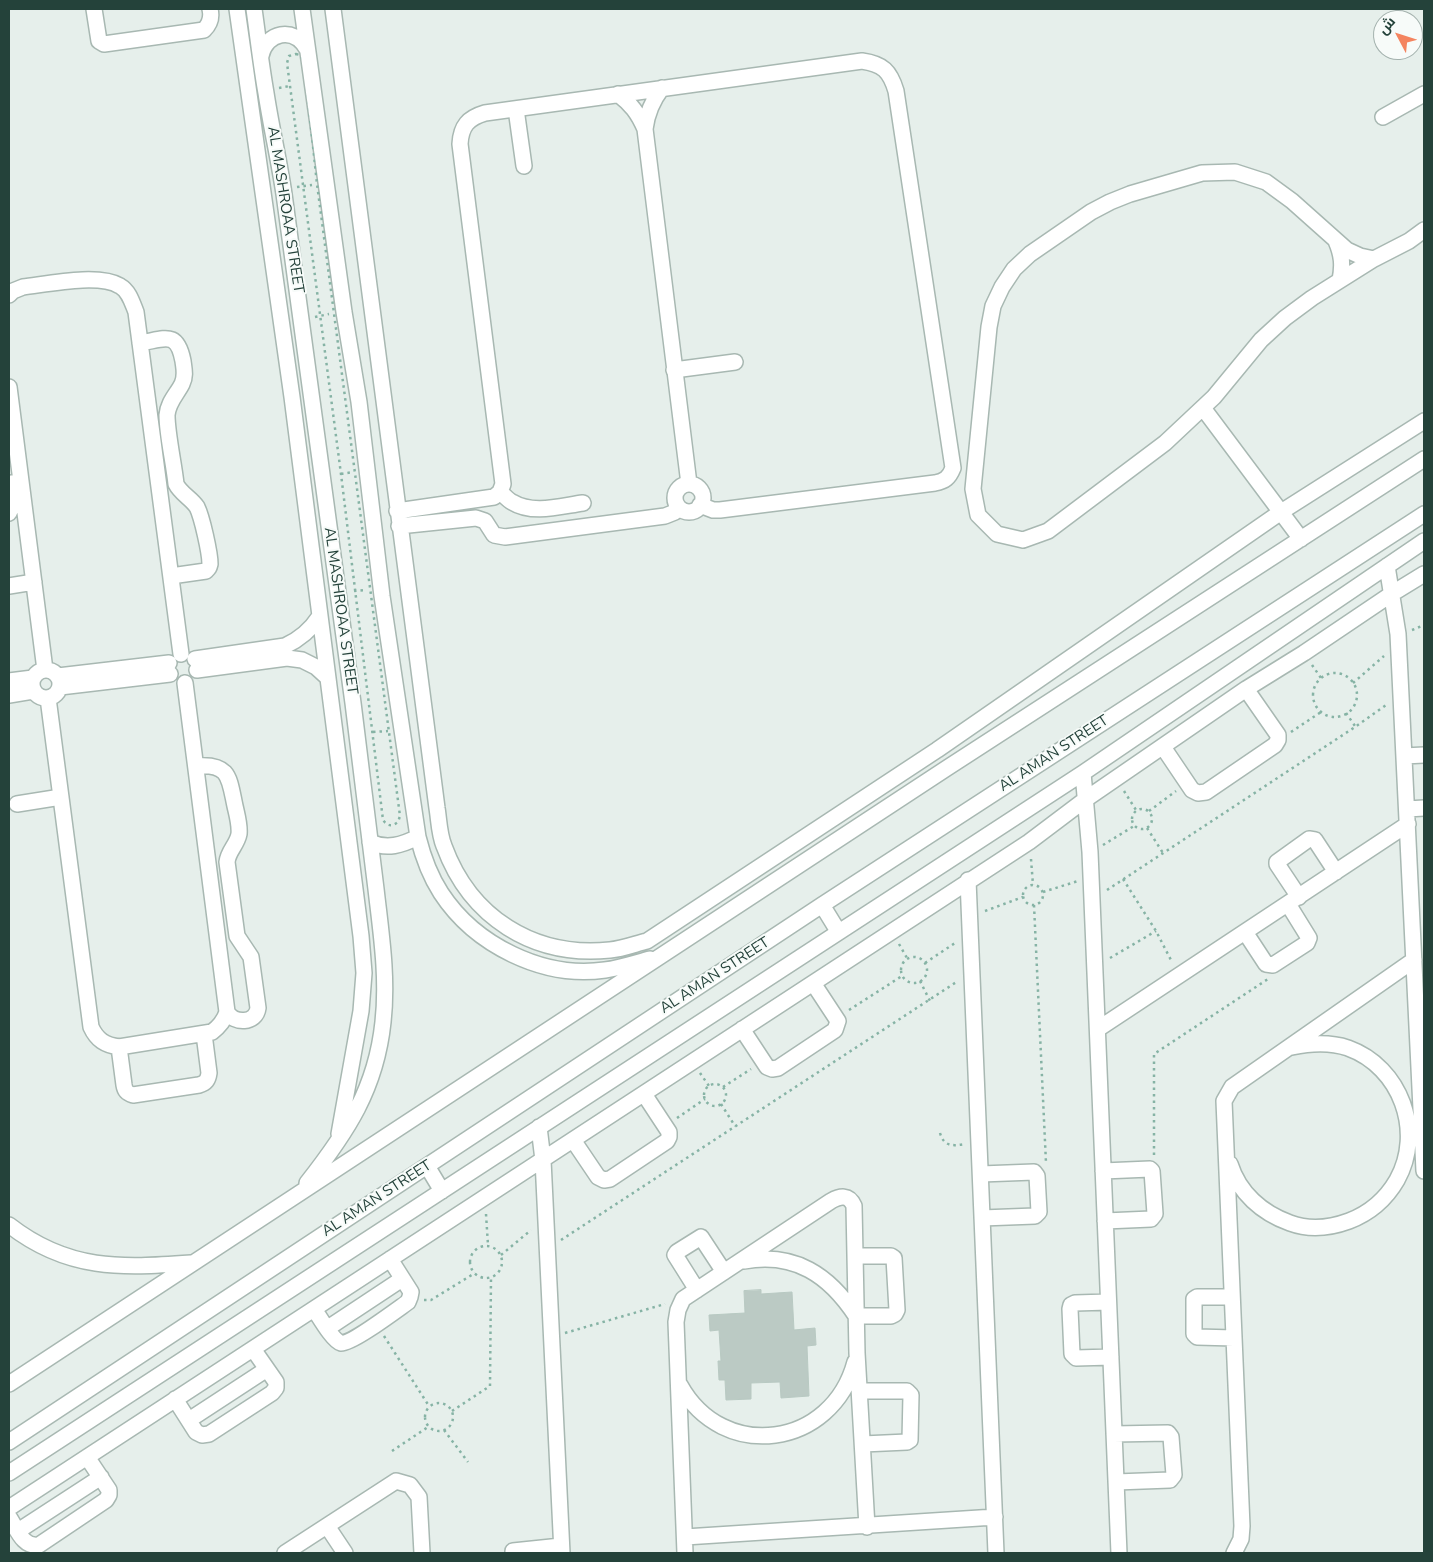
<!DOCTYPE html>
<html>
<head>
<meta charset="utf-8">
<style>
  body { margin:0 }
  #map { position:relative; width:1433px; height:1562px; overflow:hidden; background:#e6efeb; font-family:"Nunito Sans",Cairo,sans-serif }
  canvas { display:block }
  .frame { position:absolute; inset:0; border:10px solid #24423a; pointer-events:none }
  .north { position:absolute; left:1373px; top:10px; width:50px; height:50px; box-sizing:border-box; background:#f7fbf9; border:1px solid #a3b1ad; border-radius:50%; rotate:310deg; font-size:14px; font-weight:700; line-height:20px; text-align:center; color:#24423a }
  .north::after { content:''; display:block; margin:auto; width:18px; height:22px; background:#f4845f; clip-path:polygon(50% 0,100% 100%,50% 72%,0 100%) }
</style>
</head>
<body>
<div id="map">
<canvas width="1433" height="1562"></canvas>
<div class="frame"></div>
<div class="north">ش</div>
</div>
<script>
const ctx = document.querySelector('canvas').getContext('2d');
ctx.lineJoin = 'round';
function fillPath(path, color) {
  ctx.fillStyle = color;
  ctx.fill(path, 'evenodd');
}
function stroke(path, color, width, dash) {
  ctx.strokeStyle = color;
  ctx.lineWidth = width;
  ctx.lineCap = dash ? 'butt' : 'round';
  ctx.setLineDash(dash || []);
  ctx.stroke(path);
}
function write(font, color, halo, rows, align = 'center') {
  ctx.font = font + ' "Nunito Sans",sans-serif';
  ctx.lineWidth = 4;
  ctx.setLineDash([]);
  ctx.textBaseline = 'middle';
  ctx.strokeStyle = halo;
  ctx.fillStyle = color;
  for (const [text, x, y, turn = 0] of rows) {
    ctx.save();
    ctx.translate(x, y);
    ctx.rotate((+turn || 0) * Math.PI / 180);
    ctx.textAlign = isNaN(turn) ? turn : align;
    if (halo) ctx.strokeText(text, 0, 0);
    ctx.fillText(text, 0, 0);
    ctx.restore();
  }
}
const building = new Path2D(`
  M761 1290V1294L792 1292 794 1330 815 1328 816 1345 807 1346 809 1396 781 1398 780 1382 751 1383V1399L726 1400 725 1380H719L718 1361H721L719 1330 710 1331 709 1315 745 1313 744 1291Z`);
fillPath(building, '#bbcac4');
stroke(building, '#b8c9c2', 1);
const minor = new Path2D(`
  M94 9 99 41 104 44 204 30C210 24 212 17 210 9
  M237 9 292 397 361 936 364 973 361 1011 339 1134
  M254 9C258 37 261 65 266 93 271 126 279 160 284 194 308 363 330 533 353 703 361 765 368 827 376 889 381 933 388 977 383 1022 376 1089 347 1132 307 1183
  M302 9 344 312 359 402 382 596 418 837C423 857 430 876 441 893 475 945 543 979 605 970 620 968 635 963 650 959
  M333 9 437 808C439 820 439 834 444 846 470 917 533 958 610 950 622 949 635 944 647 941L937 750 1281 512 1424 421
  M261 56C266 32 294 26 307 49
  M618 94C631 104 638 113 645 129L689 484
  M516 109 524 166
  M1383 117 1424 94
  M645 129C647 113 652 101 662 88
  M1336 241C1342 255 1343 265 1340 280
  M1374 259 1360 256 1347 250 1292 201 1266 182 1235 172 1202 173 1130 194 1110 202 1091 212 1030 254 1014 269 1002 287 993 306 989 327 973 489 978 515 997 534 1023 540 1048 531 1165 443 1214 397 1261 340 1285 318 1312 298 1374 259 1409 241 1424 230
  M9 295 13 291 23 287C48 284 99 273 120 286 129 291 132 302 136 312L181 654
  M140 343C165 339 177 330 183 361 184 369 186 376 182 384 177 394 168 402 167 415 167 434 174 464 176 484 181 494 191 498 197 507 202 517 210 553 210 564 209 568 209 568 206 571L171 576
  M674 370 735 362
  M9 387 45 670
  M1203 408 1301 539
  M675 498a14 14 0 1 1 28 0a14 14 0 1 1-28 0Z
  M500 492C504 495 508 500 512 502 533 515 561 506 583 503
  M397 511 494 497 500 492 503 484 460 144C461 126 468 118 485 113L862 61C883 64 890 71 896 91L953 468C949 478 945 481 935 483L720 510H713L700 505
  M9 513C15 502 14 495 12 483
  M399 526 476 518 485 521 494 535 505 537 665 516 675 512 678 507
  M1387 566 1398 634 1424 1171
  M9 586 34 582
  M195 659 285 646C300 639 310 631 319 617
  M32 684a14 14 0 1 1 28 0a14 14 0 1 1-28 0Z
  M197 670 287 658 302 660 316 667 327 677
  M58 676 169 663
  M9 681 33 678
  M60 687 170 674
  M9 695 33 691
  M48 698 91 1027C97 1040 105 1045 119 1047L212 1032C220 1026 224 1021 227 1012L185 683
  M1163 747 1192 790 1198 793 1206 792 1275 745 1278 740V735L1246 689
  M1404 756 1424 755
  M196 766C230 763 229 778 235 806 237 815 240 825 239 834 237 845 228 851 227 862L237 936 251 957 258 1008C256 1024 234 1024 227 1012
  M1083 773 1090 852 1119 1553
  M17 804 61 797
  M1407 809 1424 808
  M370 842C387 850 402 845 418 837
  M968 880 996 1553
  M1299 897 1277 864V862L1309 839 1315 840 1336 872
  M822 905 838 931
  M1245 932 1266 964 1273 965 1307 943 1309 938 1288 904
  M742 1029 767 1067 772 1069 778 1068 835 1030 838 1021 813 983
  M1098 1029 1408 824
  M119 1047 124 1085C125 1091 127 1093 133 1095L199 1085C206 1083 208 1080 209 1073L204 1034
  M539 1127 543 1160 562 1553
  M573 1140 598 1177 604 1180 610 1179 667 1141 669 1137V1132L644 1094
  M1230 1164C1239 1193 1262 1213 1290 1223 1309 1230 1330 1228 1349 1221 1370 1213 1386 1199 1397 1180 1424 1132 1401 1067 1348 1048 1330 1042 1311 1043 1292 1047
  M427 1166 442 1191
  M1103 1171 1150 1169 1152 1171 1155 1214 1151 1219 1105 1221
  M981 1174 1034 1172 1037 1176 1039 1212 1035 1216 982 1218
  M9 1225C68 1271 121 1268 191 1263
  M744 1261C795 1252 829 1275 856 1316H891L895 1314 897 1310 894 1258 891 1256H855
  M697 1290 675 1255 677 1252 701 1237 724 1272
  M1232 1297H1197L1194 1299V1334L1197 1337 1234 1338
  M1108 1302 1075 1303 1071 1305 1070 1309 1072 1354 1076 1358 1111 1357
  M314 1309C319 1316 333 1341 341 1343 350 1345 398 1309 408 1302L410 1297 411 1292 390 1259
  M328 1328 402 1279
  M9 1384 947 768 1424 459
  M680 1385C723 1463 832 1448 855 1362
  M860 1391H907L911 1395 910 1440 907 1442 863 1444
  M175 1399 196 1432 202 1435 209 1434 272 1393 276 1388V1382L253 1349
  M189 1420 267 1369
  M1114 1434 1168 1433 1171 1437 1174 1475 1170 1480 1116 1482
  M9 1442 822 905 1424 514
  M9 1473 1083 773 1424 541
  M9 1508 1029 842 1086 799 1246 689 1304 653 1393 593 1424 574
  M9 1517C17 1529 23 1548 39 1545L106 1500 109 1495V1490L87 1457
  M327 1526 345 1553
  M18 1531 101 1477
  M685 1537 995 1517
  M513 1551 561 1546
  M285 1553 396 1481 410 1485 419 1497 422 1553
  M685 1553 676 1322 678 1310 683 1299 831 1201C840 1196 849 1194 854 1206L857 1353 867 1527
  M1234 1553 1241 1539 1242 1526 1224 1101 1232 1087 1414 960`);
stroke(minor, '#a8b8b2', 18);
stroke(new Path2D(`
  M296 54 300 55 304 61 317 184 400 816 398 822C392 827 387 826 383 820L341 474 287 63 289 56Z
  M279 88 290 86
  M297 187 312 185
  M315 317 329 314
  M341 474 353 472
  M354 591 366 590
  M1412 630 1424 625
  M1312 665 1321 678
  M1313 695a22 22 0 1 1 44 0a22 22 0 1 1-44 0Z
  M1353 683 1384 656
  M1346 713 1355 726
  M373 732 388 731
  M1291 732 1321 712
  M1124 791 1136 810
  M1132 819a10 10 0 1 1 20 0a10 10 0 1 1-20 0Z
  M1149 811 1176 791
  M1147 828 1163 853
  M1103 845 1134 826
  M1031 859 1033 885
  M1123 879 1156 931 1172 962
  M1023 895a10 10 0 1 1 20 0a10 10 0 1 1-20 0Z
  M1107 890 1355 727 1386 705
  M1043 892 1078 881
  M1034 905 1046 1163
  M985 911 1023 897
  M899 944 907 958
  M901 970a13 13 0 1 1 26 0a13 13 0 1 1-26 0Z
  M1110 958 1156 931
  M925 963 955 943
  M920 981 930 1001
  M849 1010 902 976
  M700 1073 709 1086
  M704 1095a11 11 0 1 1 22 0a11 11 0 1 1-22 0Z
  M723 1087 751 1069
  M721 1104 735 1126
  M677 1118 705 1099
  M940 1133C944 1147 953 1146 965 1144
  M1154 1155V1054L1268 979
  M486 1214 488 1245
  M561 1240 958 981
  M470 1262a16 16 0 1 1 32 0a16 16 0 1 1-32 0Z
  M501 1255 531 1230
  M424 1300H431L475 1273
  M565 1333 665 1304
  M384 1336 429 1406
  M425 1417a14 14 0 1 1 28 0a14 14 0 1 1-28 0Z
  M452 1411 490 1386 491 1277
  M444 1430 468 1462
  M392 1451 428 1427`), '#86b3a5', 2.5, [2.5, 4]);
stroke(minor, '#fff', 15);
write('15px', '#24423a', '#f7fbf9', [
  ["AL MASHROAA STREET",285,210,81],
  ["AL MASHROAA STREET",340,611,82],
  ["AL AMAN STREET",1054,754,-33],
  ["AL AMAN STREET",715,976,-33],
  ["AL AMAN STREET",377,1199,-33]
]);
</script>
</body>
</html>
